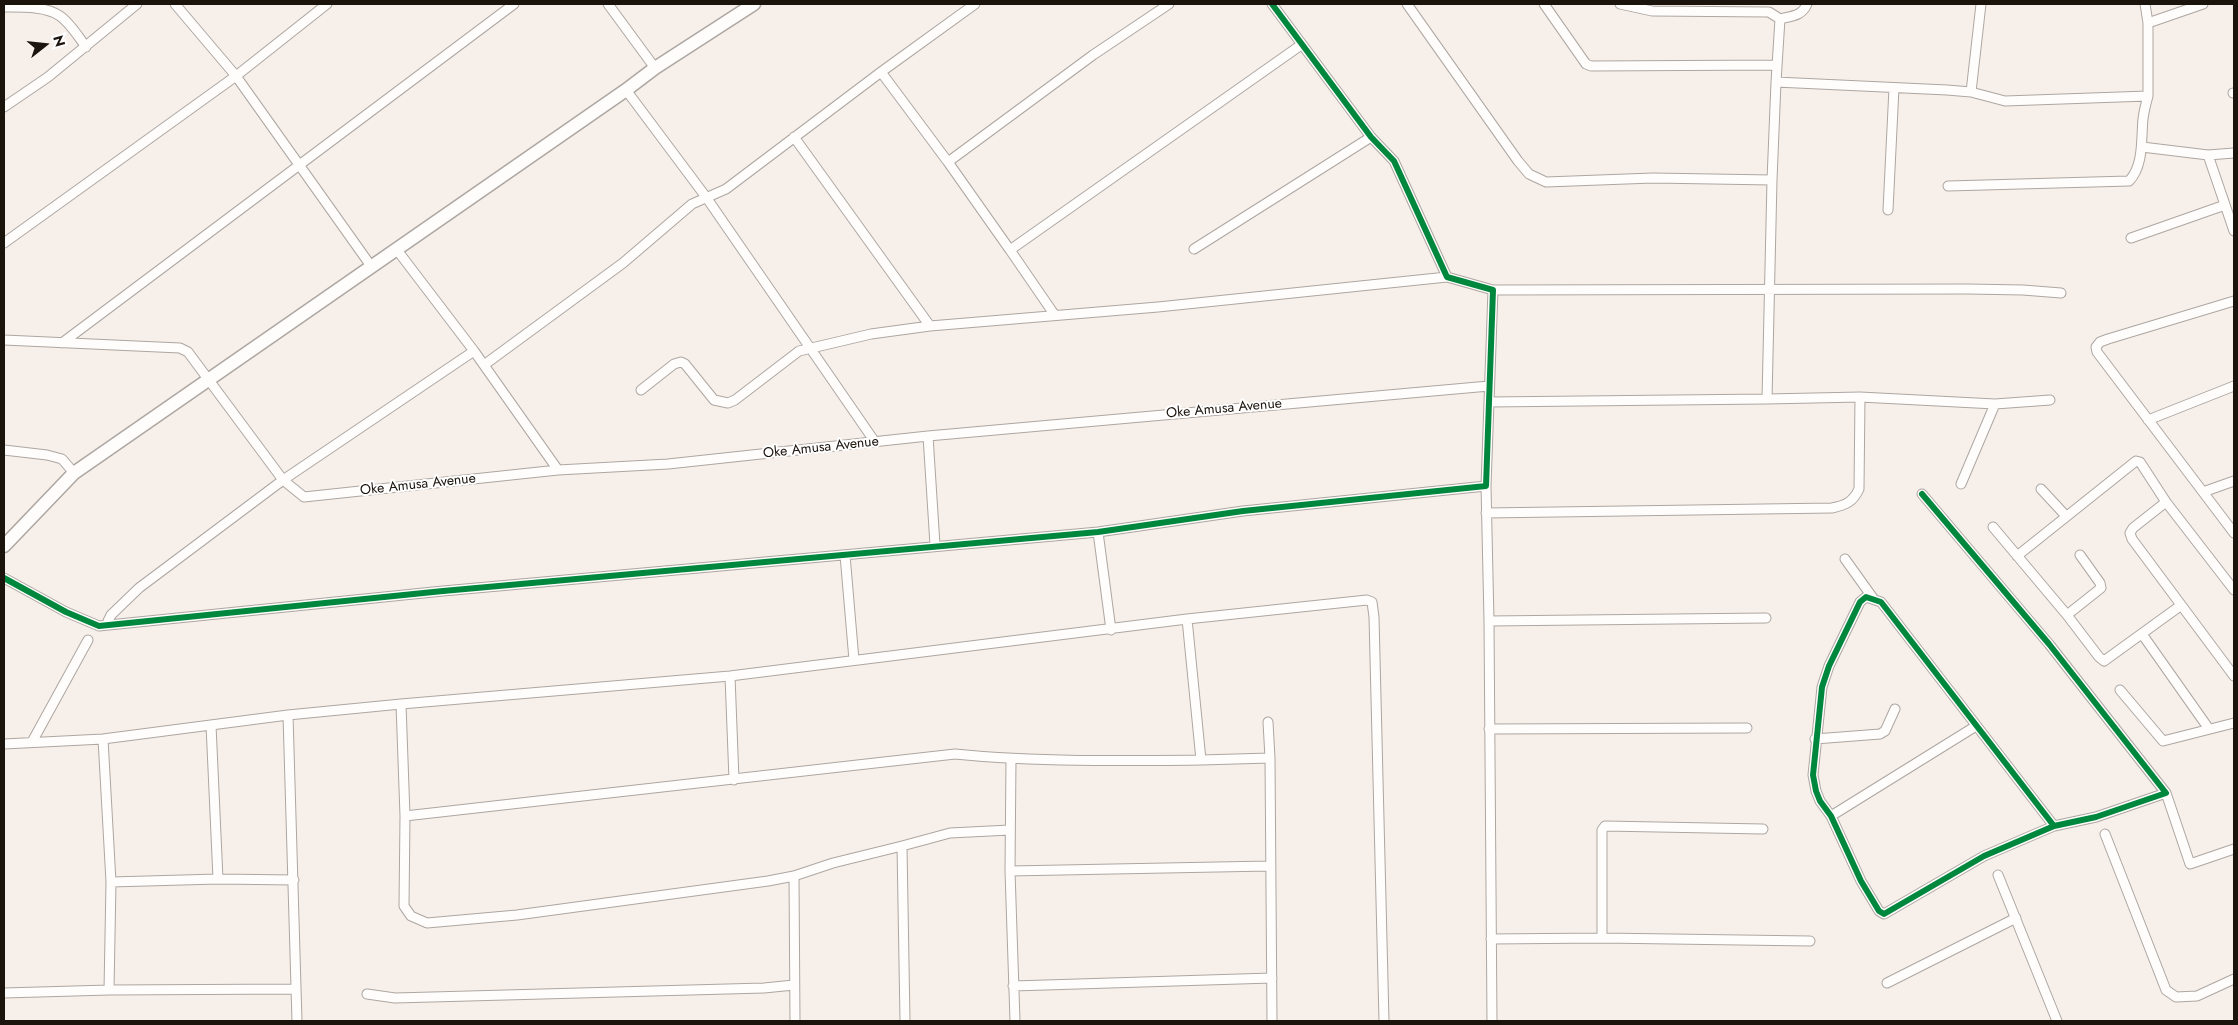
<!DOCTYPE html>
<html>
<head>
<meta charset="utf-8">
<style>
  body { margin:0 }
  #map { position:relative; width:2238px; height:1025px; overflow:hidden; background:#f7f0ea; font-family:Jost,sans-serif }
  canvas { display:block }
  .frame { position:absolute; inset:0; border:5px solid #1b140d; pointer-events:none }
  .north { position:absolute; left:20px; top:20px; width:50px; height:50px; -webkit-text-stroke:4px #fff; paint-order:stroke; rotate:74deg; font-size:14px; font-weight:700; line-height:20px; text-align:center; color:#1b140d }
  .north::after { content:''; display:block; margin:auto; width:18px; height:22px; background:#1b140d; clip-path:polygon(50% 0,100% 100%,50% 72%,0 100%) }
</style>
</head>
<body>
<div id="map">
<canvas width="2238" height="1025"></canvas>
<div class="frame"></div>
<div class="north">N</div>
</div>
<script>
const ctx = document.querySelector('canvas').getContext('2d');
ctx.lineJoin = 'round';
function stroke(path, color, width, dash) {
  ctx.strokeStyle = color;
  ctx.lineWidth = width;
  ctx.lineCap = dash ? 'butt' : 'round';
  ctx.setLineDash(dash || []);
  ctx.stroke(path);
}
function write(font, color, halo, rows, align = 'center') {
  ctx.font = font + ' Jost,sans-serif';
  ctx.lineWidth = 4;
  ctx.setLineDash([]);
  ctx.textBaseline = 'middle';
  ctx.strokeStyle = halo;
  ctx.fillStyle = color;
  for (const [text, x, y, turn = 0] of rows) {
    ctx.save();
    ctx.translate(x, y);
    ctx.rotate((+turn || 0) * Math.PI / 180);
    ctx.textAlign = isNaN(turn) ? turn : align;
    if (halo) ctx.strokeText(text, 0, 0);
    ctx.fillText(text, 0, 0);
    ctx.restore();
  }
}
const street = new Path2D(`
  M175 4 236 76 371 266
  M608 4 655 68
  M1407 4 1518 161 1529 174 1546 182 1653 178 1772 180 1767 399 1489 402
  M1544 4 1586 64 1591 66 1777 65
  M1620 4 1652 11 1769 12 1780 19
  M2145 4 2148 23V96
  M4 7C20 7 46 6 60 16 70 23 78 36 86 47
  M2148 23 2203 4
  M881 72 948 162 1093 55 1169 4
  M1776 82 1780 19C1792 16 1802 16 1807 4
  M626 90 706 197 875 442
  M1971 92 1981 4
  M2233 93H2234
  M4 107 48 77 137 4
  M794 137 930 326
  M2142 147 2208 155 2234 153
  M2208 155 2234 231
  M948 162 1010 250
  M1772 180 1776 82 1947 90 1971 92 2005 101 2148 96C2146 103 2144 111 2143 119 2141 138 2144 166 2129 181L1948 186
  M1888 210 1894 88
  M2131 238 2225 205
  M4 243 236 76 327 4
  M1194 249 1371 137
  M397 250 474 351 558 470
  M1493 290 1968 289 2023 290 2061 293
  M2234 301 2108 339 2100 342 2096 347 2097 352 2234 533
  M1054 314 1010 250 1301 45
  M4 340 180 348 188 352 283 480 304 497 558 470 668 464 928 436 1489 386
  M62 343 514 4
  M484 365 623 263 692 204 726 189 881 72 975 4
  M641 390 674 364 681 362 685 364 714 400 728 403 735 400 799 351 871 334 930 326 1158 307 1447 277
  M1767 399 1860 397 1995 404 2050 400
  M2148 420 2234 386
  M928 436 935 545
  M4 450 47 455 62 459 74 473
  M1961 484 1995 404
  M1486 486 1489 621 1492 1021
  M2041 489 2066 516
  M2203 492 2234 481
  M1922 494 2049 644 2166 793 2096 817 2054 826 1881 602 1866 597 1860 602 1829 666 1822 687 1813 775 1816 791 1820 801 1831 816 1861 881 1879 911 1884 914 1984 856 2054 826
  M2166 502 2133 528 2130 533 2132 539 2234 676
  M1486 513 1832 508C1846 505 1853 502 1859 489L1860 397
  M1993 527 2067 615 2099 657 2104 661 2180 606
  M1098 532 1111 630
  M845 555 854 660
  M2017 556 2136 461 2140 462 2166 502 2234 590
  M1845 559 1873 598
  M4 578 66 612 99 626 443 591 1098 532 1243 511 1486 486 1493 290 1447 277 1394 161 1371 137 1272 4
  M2067 615 2101 588 2100 583 2080 555
  M1187 619 1201 760 1270 758 1272 1021
  M1489 621 1766 618
  M108 625V621L111 615 139 588 283 480 474 351
  M2142 634 2209 729
  M730 676 734 780
  M2120 690 2163 741 2234 723
  M401 704 405 816 404 906 411 916 427 923 517 915 768 881 794 876 833 863 902 846 905 1021
  M288 715 297 1021
  M1268 722 1270 758
  M211 725 218 879
  M1489 729 1747 728
  M103 739 111 882 109 990 296 989
  M1815 739 1880 734 1885 731 1895 709
  M32 742 88 640
  M4 744 103 739 288 715 401 704 730 676 1187 619 1367 600 1372 602 1374 617 1384 1021
  M1011 759 1010 871 1015 1021
  M2166 793 2190 864 2234 849
  M405 816 955 754C1037 762 1119 761 1201 760
  M1831 816 1976 726
  M2105 834 2166 990 2176 997 2197 996 2234 979
  M902 846 950 833 1010 830
  M1010 871 1269 866
  M1998 875 2057 1021
  M794 876 795 1021
  M111 882 218 879 294 880
  M1602 938V830L1605 826 1763 829
  M1491 939 1602 938 1810 941
  M1887 983 2016 918
  M1013 986 1272 978
  M4 993 109 990
  M367 994 395 998 764 988 794 985`);
const secondary = new Path2D(`
  M4 546 74 473 626 90 655 68 754 4`);
stroke(street, '#ada6a1', 11);
stroke(secondary, '#ada6a1', 15);
stroke(street, '#fefdfc', 9);
stroke(secondary, '#fefdfc', 12);
stroke(new Path2D(`
  M1922 494 2049 644 2166 793 2096 817 2054 826 1881 602 1866 597 1860 602 1829 666 1822 687 1813 775 1816 791 1820 801 1831 816 1861 881 1879 911 1884 914 1984 856 2054 826
  M4 578 66 612 99 626 443 591 1098 532 1243 511 1486 486 1493 290 1447 277 1394 161 1371 137 1272 4`), '#00873e', 6);
write('14px', '#1b140d', '#fff', [
  ["Oke Amusa Avenue",1224,409,-5],
  ["Oke Amusa Avenue",821,448,-6],
  ["Oke Amusa Avenue",418,485,-6]
]);
</script>
</body>
</html>
